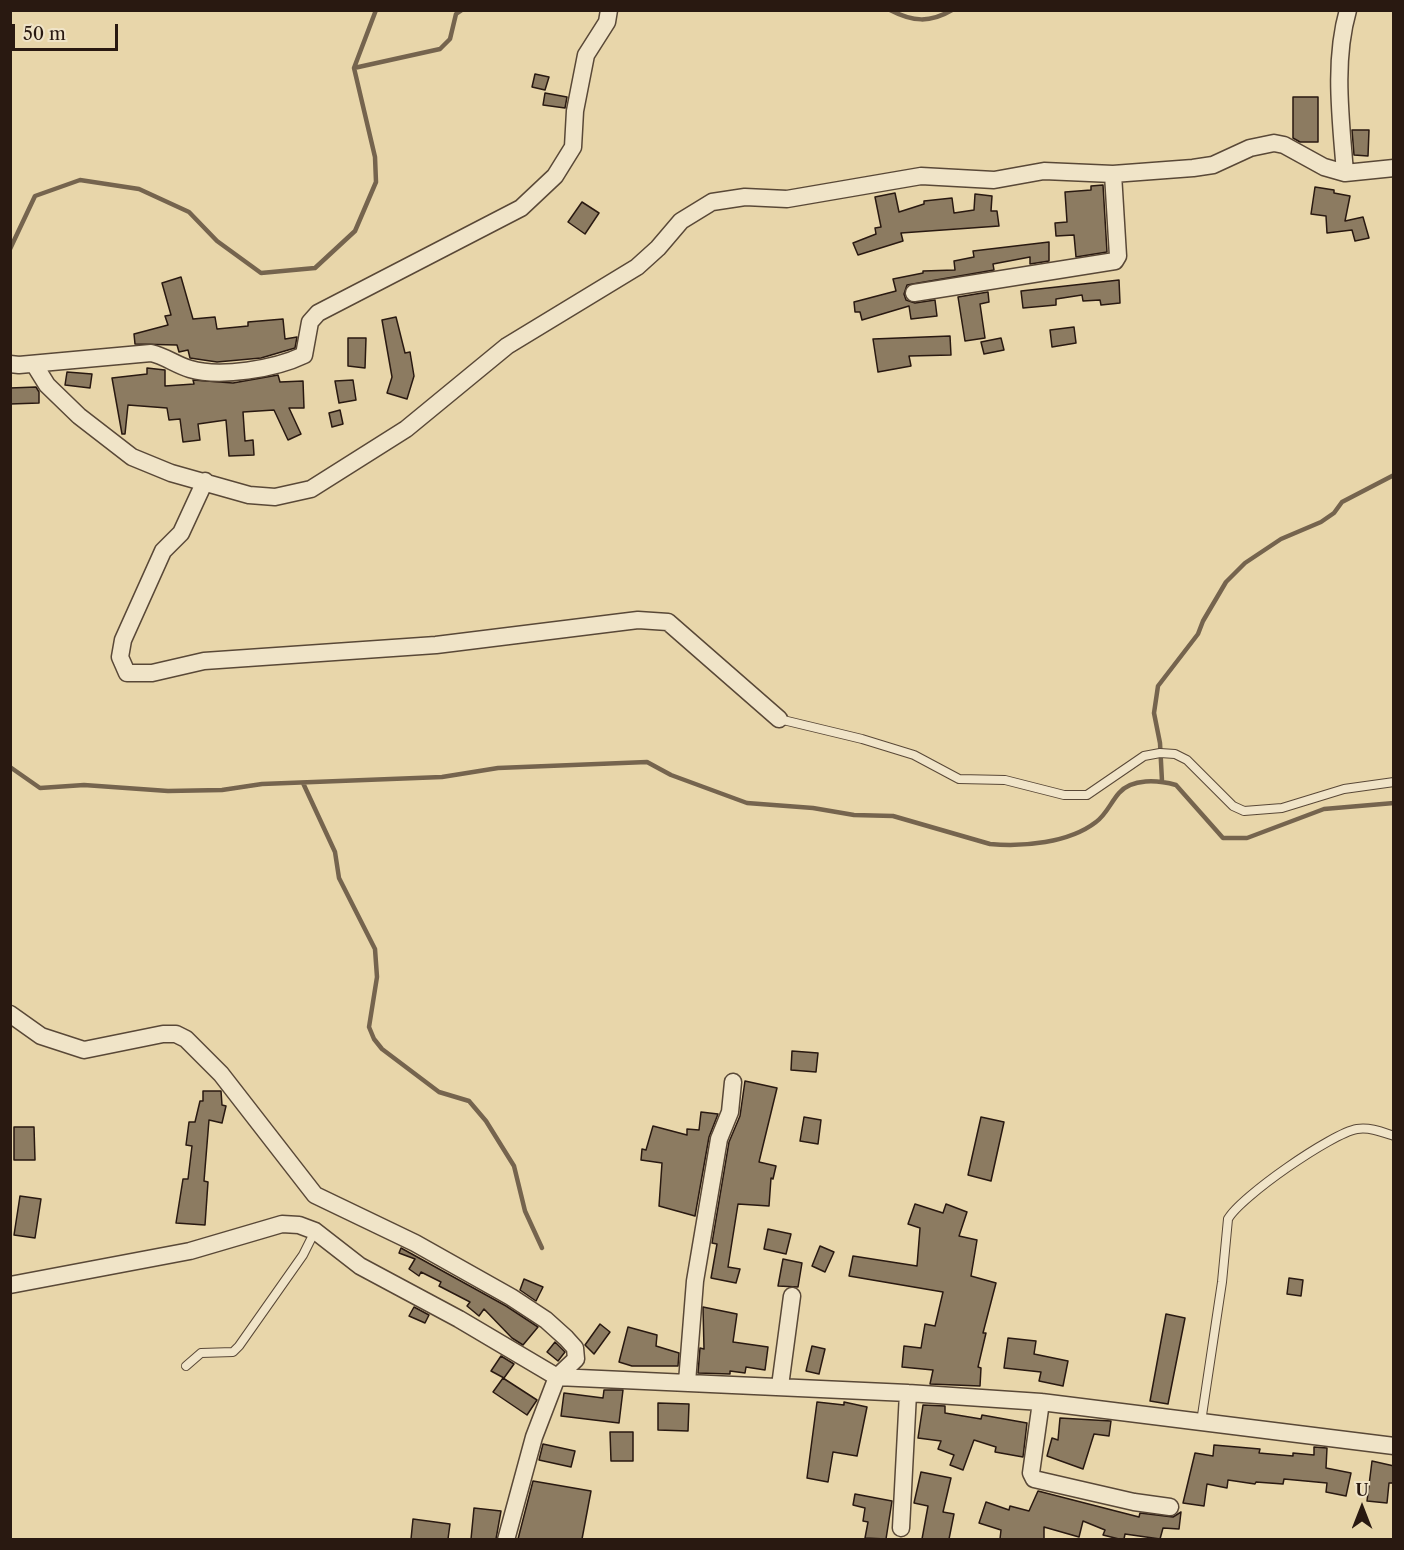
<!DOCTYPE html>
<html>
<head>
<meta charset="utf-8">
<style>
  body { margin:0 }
  #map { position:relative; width:1404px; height:1550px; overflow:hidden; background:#e8d6aa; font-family:"Libre Caslon Text",serif }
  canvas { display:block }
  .frame { position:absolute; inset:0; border:12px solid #291911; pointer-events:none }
  .north { position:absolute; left:1332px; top:1478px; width:60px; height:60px; -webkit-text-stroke:4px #f0e4c8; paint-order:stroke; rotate:0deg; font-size:16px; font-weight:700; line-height:24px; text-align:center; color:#291911 }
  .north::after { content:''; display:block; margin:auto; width:21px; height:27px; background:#291911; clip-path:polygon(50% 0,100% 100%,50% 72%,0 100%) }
  .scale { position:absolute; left:12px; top:24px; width:106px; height:27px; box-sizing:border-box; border:3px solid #291911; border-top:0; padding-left:8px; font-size:18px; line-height:21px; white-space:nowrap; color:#291911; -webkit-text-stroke:4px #f0e4c8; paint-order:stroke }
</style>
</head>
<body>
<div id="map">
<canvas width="1404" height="1550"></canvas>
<div class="frame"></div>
<div class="north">U</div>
<div class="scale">50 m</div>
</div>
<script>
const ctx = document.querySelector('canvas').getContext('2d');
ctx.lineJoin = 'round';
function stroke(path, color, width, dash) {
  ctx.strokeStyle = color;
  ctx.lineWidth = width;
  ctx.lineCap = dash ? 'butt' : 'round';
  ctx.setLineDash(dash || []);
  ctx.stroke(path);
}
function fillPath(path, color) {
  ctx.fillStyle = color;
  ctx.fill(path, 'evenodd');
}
stroke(new Path2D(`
  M890 10C913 22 930 23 952 10
  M354 68 440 49 450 39 456 14 462 10
  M10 249 35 196 80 180 139 189 189 212 217 241 261 273 315 268 355 231 376 182 375 157 354 68 376 10
  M10 767 40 788 84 785 168 791 222 790 262 784 442 777 498 768 647 762 671 775 747 803 813 808 854 815 893 816 990 844C1023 847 1069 843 1096 822 1106 815 1111 802 1119 793 1132 778 1158 780 1176 785L1223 838H1247L1324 809 1394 803
  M1162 781 1160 743 1154 713 1158 686 1198 634 1203 621 1226 582 1245 563 1281 539 1321 522 1334 513 1342 502 1394 475
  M303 783 335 852 339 878 375 949 377 977 369 1027 374 1039 382 1049 439 1092 469 1101 486 1121 514 1166 525 1211 542 1248`), '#75644e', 4.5);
const building = new Path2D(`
  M535 74 549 77 545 90 532 87Z
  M545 93 567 97 565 108 543 105Z
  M1293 97H1318V142H1300L1293 138Z
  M1352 130H1369L1368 156 1354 155Z
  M1103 185 1107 252 1076 257 1074 235 1056 236 1055 223 1067 222 1065 192 1091 190V186Z
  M1315 187 1334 190V193L1350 196 1345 221 1363 217 1369 238 1355 241 1352 230 1327 233 1326 216 1311 214Z
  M895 193 899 212 924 204V201L952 198 954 213 974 210 975 194 992 196 991 211H997L999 226 901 233 903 241 858 255 853 243 876 234 875 228 881 227 875 197Z
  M582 202 599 213 585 234 568 222Z
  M1049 242V261L1030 264V257L993 264 994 270 907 285 904 294 906 300 915 303 935 300 937 316 911 319 909 306 862 320 860 312H855L854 302 896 291 893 279 923 273V271L955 270 954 261 974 257 973 251Z
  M181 277 193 319 215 317 217 329 248 326V322L283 319 285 339 297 337 295 348 261 358 217 362 190 358 188 350 179 352 177 345 135 344 134 334 168 325 165 316 171 315 162 283Z
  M1119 280 1120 303 1101 305 1100 300 1083 301 1082 295 1056 299V305L1023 308 1021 291Z
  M988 292 989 302 980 304 985 338 965 341 958 297Z
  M396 317 405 353 410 352 414 376 407 399 387 393 392 377 382 320Z
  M1074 327 1076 343 1052 347 1050 330Z
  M950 336 951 355 909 356 911 366 878 372 873 339Z
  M348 338H366L365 368 348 366Z
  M1001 338 1004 350 984 354 981 342Z
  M147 368 165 370V386L194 384 193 380 233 383 278 375 280 382 303 381 304 408H289L301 434 288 440 274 410 243 412 245 441 253 440 254 455 229 456 226 420 198 424 200 440 183 442 180 419 169 420 167 408 128 405 125 434H122L112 378 147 374Z
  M67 372 92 374 90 388 65 385Z
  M353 380 356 400 339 403 335 381Z
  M36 387 39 392V403L10 404V388Z
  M340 410 343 424 332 427 329 413Z
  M792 1051 818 1053 816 1072 791 1070Z
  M745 1081 777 1088 759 1162 776 1166 773 1179 771 1178 769 1206 738 1204 728 1267 740 1269 736 1283 711 1278 717 1244 712 1243 729 1142 740 1116Z
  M203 1091H221L222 1105 226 1106 222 1123 209 1120 204 1181 208 1182 205 1225 176 1223 183 1179H188L192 1146 186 1145 189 1122H195L200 1101H203Z
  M701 1112 718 1114 709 1137 695 1216 659 1206 662 1163 641 1160 642 1149 646 1150 653 1126 687 1135V1129L699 1130Z
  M804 1117 821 1120 818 1144 800 1141Z
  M981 1117 1004 1122 991 1181 968 1175Z
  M14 1127H34L35 1160H14Z
  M20 1196 41 1199 35 1238 14 1235Z
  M915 1204 943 1213 946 1204 967 1212 959 1236 977 1240 971 1276 996 1283 983 1333H986L978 1367 981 1368 980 1386 930 1384 933 1370 902 1367 904 1346 921 1348 925 1324 935 1326 943 1292 849 1276 853 1256 917 1266 920 1228 908 1224Z
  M768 1229 791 1234 786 1254 764 1249Z
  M820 1246 834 1252 825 1272 812 1266Z
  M401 1248 506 1306 538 1327 523 1345 512 1338 484 1309 479 1316 467 1306 470 1302 439 1286 441 1282 421 1272 419 1276 409 1269 415 1259 399 1253Z
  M783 1259 802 1263 798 1287 778 1286Z
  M1289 1278 1303 1280 1301 1296 1287 1294Z
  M524 1279 543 1287 536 1301 520 1290Z
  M414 1307 429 1315 425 1323 409 1316Z
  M703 1307 737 1314 733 1342 768 1347 765 1370 746 1367 745 1373 730 1371V1374L698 1373 700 1348 704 1349Z
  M1166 1314 1185 1318 1168 1404 1150 1401Z
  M600 1324 610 1332 594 1354 585 1345Z
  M628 1327 657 1335 656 1346 679 1353 678 1366H632L619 1362Z
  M1008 1338 1036 1341 1034 1354 1068 1361 1063 1386 1039 1381 1041 1372 1004 1368Z
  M555 1342 565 1352 558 1361 547 1352Z
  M812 1346 825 1349 819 1374 806 1371Z
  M501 1356 514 1364 504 1378 491 1371Z
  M503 1378 537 1400 527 1415 493 1392Z
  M604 1390H623L619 1423 561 1416 564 1393 603 1398Z
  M817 1402 844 1405V1402L867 1407 857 1456 833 1452 828 1482 807 1478Z
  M658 1403 689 1404 688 1431 658 1430Z
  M923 1405 945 1406V1413L981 1419 982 1415 1027 1423 1023 1457 995 1452 996 1447 974 1440 963 1470 950 1465 954 1455 938 1449 941 1441 918 1438Z
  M1060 1418 1111 1421 1109 1436 1094 1434 1083 1469 1047 1456 1052 1438 1058 1440Z
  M610 1432H633V1461H611Z
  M543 1444 575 1451 571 1467 539 1460Z
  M1214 1445 1260 1449 1259 1453 1293 1456V1453L1314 1455V1447L1327 1448 1326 1468 1351 1473 1346 1496 1326 1492 1327 1483 1284 1479 1283 1484 1256 1482 1255 1484 1228 1480 1227 1488 1207 1484 1204 1506 1183 1503 1195 1453 1213 1456Z
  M1372 1461 1394 1466V1483H1389L1387 1503 1367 1501Z
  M921 1472 951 1478 943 1512 954 1514 949 1539H922L928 1506 914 1503Z
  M533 1481 591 1491 582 1539H518Z
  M1038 1491 1139 1517 1140 1513 1173 1517 1181 1512 1179 1529 1163 1528 1160 1539 1125 1534 1124 1539H1119L1103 1535 1105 1530 1083 1521 1079 1537 1044 1527V1539H1000L1001 1530 979 1523 986 1502 1009 1510 1010 1506 1029 1511Z
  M855 1494 892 1501 886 1539 865 1538 868 1522 863 1521 865 1508 853 1505Z
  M474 1508 501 1511 496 1539H471Z
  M413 1519 450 1524 448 1539H411Z`);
fillPath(building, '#8c7b61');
stroke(building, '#291911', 1.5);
const service = new Path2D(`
  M779 719 862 739 914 755 959 779 1005 780 1064 795H1087L1144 756 1160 753 1175 754 1187 760 1233 806 1244 811 1282 808 1344 789 1394 782
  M186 1366 201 1353 233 1352 239 1346 303 1255 315 1231
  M1201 1422 1222 1282 1228 1219C1240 1197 1332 1133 1357 1129 1370 1127 1382 1132 1394 1136`);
const minor = new Path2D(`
  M1345 173C1341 120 1333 62 1348 10
  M914 293 1115 261 1118 256 1113 174
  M10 364 19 365 151 353C165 356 176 365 190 369 220 378 275 369 304 355L310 322 318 313 521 208 555 176 573 147 575 111 586 55 607 22 609 10
  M34 364 47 385 79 416 132 457 171 473 249 495 275 497 311 489 406 429 507 346 637 267 658 248 681 221 712 202 745 197 787 199 921 176 994 180 1044 171 1113 174 1193 168 1213 165 1250 148 1274 143 1284 145 1324 167 1345 173 1394 168
  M205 481 181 533 163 551 123 640 120 657 127 673H152L204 661 436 645 638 620 668 622 779 719
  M10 1014 41 1036 84 1050 163 1034H176L186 1039 221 1074 315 1195 415 1243 511 1297 546 1320 566 1338 575 1348 576 1359 557 1377 534 1437 506 1540
  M10 1285 190 1251 282 1224 299 1225 315 1231 360 1266 459 1319 557 1377 908 1393 1041 1402 1394 1446
  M687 1382 695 1281 719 1139 730 1112 733 1082
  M780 1386 792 1296
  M1041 1402 1031 1473 1034 1479 1134 1502 1170 1507
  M901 1528 908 1393`);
stroke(service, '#594837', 10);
stroke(minor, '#594837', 19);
stroke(service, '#f0e4c8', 8);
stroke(minor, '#f0e4c8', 16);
</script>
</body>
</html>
